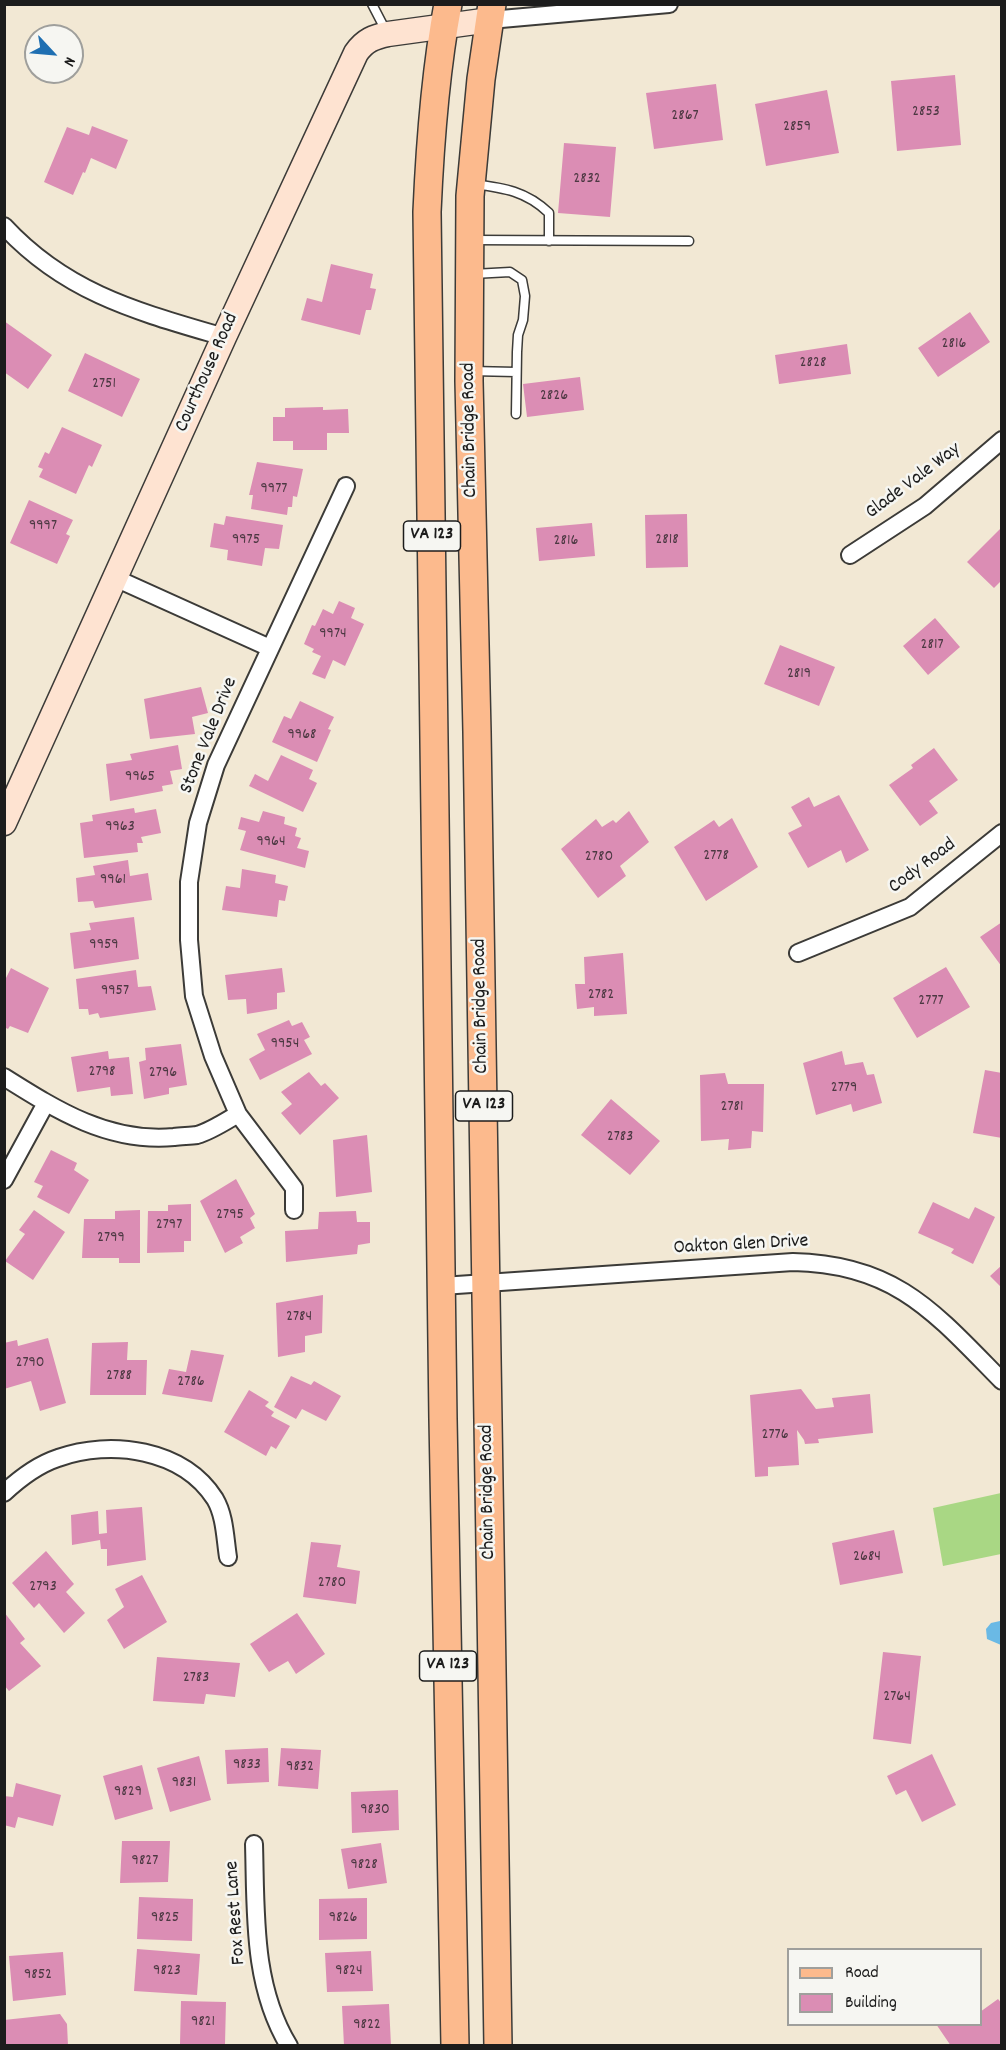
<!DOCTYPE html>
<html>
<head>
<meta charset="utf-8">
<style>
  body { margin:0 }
  #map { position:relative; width:1006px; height:2050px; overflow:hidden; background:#f2e8d4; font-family:Dekko,sans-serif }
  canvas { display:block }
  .frame { position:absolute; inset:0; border:6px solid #1c1c1c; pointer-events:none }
  .legend { position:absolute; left:787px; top:1948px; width:195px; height:78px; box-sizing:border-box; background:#f6f6f2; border:2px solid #9f9f9c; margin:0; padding:8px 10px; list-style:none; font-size:18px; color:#1c1c1c }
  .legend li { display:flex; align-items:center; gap:12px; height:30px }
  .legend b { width:30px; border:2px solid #9f9f9c }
  .north { position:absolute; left:24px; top:24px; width:60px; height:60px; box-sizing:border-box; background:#f6f6f2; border:2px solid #9f9f9c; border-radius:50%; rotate:116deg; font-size:16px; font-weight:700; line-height:24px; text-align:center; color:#1c1c1c }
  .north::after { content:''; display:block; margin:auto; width:21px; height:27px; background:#1f6fb2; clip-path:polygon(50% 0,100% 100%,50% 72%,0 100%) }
</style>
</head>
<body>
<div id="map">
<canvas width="1006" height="2050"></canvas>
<div class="frame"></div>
<ul class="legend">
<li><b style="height:8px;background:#fcba8d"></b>Road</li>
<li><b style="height:16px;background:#db8db4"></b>Building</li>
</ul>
<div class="north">N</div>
</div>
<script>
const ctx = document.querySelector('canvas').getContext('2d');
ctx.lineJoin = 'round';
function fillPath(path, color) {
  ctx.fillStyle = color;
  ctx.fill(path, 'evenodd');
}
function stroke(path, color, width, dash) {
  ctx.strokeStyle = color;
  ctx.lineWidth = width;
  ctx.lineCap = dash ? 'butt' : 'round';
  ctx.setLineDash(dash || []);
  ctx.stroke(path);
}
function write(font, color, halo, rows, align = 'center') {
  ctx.font = font + ' Dekko,sans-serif';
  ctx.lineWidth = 5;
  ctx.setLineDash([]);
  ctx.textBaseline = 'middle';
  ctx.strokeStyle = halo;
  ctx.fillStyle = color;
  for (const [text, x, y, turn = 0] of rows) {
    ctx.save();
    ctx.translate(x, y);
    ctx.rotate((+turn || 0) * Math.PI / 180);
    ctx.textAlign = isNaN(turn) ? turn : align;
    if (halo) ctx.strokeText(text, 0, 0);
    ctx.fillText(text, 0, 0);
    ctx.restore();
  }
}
fillPath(new Path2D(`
  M1001 1493V1554L943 1566 933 1508Z`), '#a9d784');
fillPath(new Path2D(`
  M1000 1621 1001 1622V1645L987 1639 986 1629 991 1623Z`), '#6ab9e5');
fillPath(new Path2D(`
  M955 75 961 145 897 151 891 81Z
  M716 84 723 140 654 149 646 93Z
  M827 90 839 153 766 166 755 104Z
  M92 126 128 140 116 169 91 158 85 173 83 172 73 195 44 182 67 127 89 135Z
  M564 143 616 147 610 217 558 213Z
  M331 264 373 274 370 288 376 289 371 310H366L360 335 301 320 307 298 322 302Z
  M970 312 990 342 938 377 918 348Z
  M4 321 52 355 28 389 4 372Z
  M847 344 851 374 779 384 775 355Z
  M85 353 140 379 122 417 68 391Z
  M580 377 584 410 527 417 523 384Z
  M323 407V410L348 409 349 433H327V450H293V441H273V417H285V408Z
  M62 427 102 445 92 467 89 465 76 494 39 477 43 469 38 467 45 452 49 454Z
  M257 462 303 469 297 497 293 496 292 507H288L287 515 251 509 253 495H249Z
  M29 500 73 520 66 534 70 536 57 564 10 543Z
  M687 514 688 567 646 568 645 515Z
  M226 516 283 525 279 549 265 548 262 566 227 560 228 550 210 547 214 523 224 525Z
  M592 523 595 556 539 561 536 528Z
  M1002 527V580L994 588 967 562Z
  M339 601 355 608 351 618 364 624 345 666 333 660 325 679 312 674 321 656 312 652 314 649 304 644 312 625 315 626 323 609 333 614Z
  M935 618 960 647 928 675 903 646Z
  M780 645 835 667 819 706 764 684Z
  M201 687 208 713 192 717 195 734 150 739 144 699Z
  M300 701 334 717 328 729 331 730 317 762 272 742 284 716 291 719Z
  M178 745 182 769 170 771 173 784 162 786 163 791 110 801 106 764 132 760 130 754Z
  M934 748 958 780 929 801 938 813 920 826 889 785 913 768 911 765Z
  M281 755 313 770 309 779 317 783 303 812 249 786 255 774 268 781Z
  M839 795 869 850 846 863 841 850 808 868 788 833 802 826 791 807 809 797 814 807Z
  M134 808 135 813 156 809 161 833 141 837 143 843H137L138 852 84 858 80 823 93 821 92 815Z
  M263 811 285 817 284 824 297 828 295 836 301 838 297 848 309 851 305 868 240 850 246 831 238 829 241 817 259 822Z
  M629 811 649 842 620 866 626 876 598 898 561 849 596 819 602 827 613 820 616 823Z
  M732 818 758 867 706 901 674 847 714 820 719 827Z
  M128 860 130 876 148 873 152 900 95 908 93 901 78 902 76 878 95 875 93 866Z
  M242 869 276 875 275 883 288 886 285 901 279 900 277 917 222 910 226 886 240 888Z
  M134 917 139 959 74 969 70 933 91 930 89 923Z
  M1002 922V967L980 937Z
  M623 953 627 1014 594 1016V1007L577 1009 575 984H585L584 957Z
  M946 967 970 1007 917 1038 893 998Z
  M11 968 49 988 28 1033 10 1026 8 1029 4 1027V982Z
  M282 968 285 992 277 993V1009L247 1014 246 999 228 1000 225 975Z
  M136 970 138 987 151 986 156 1010 100 1018 98 1013 89 1015 88 1009H79L76 979Z
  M289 1020 292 1026 302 1022 310 1037 304 1040 312 1054 260 1080 249 1059 265 1050 257 1034Z
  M181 1044 187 1085 169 1088V1094L144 1099 139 1062 146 1060 145 1048Z
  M108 1051 109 1059 129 1057 133 1094 111 1096 110 1087 77 1092 71 1057Z
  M842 1051 845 1065 863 1062 867 1075 874 1074 882 1103 853 1112 851 1104 816 1115 803 1063Z
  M985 1070 1002 1073V1138L973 1133Z
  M309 1072 321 1086 325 1083 339 1098 300 1135 281 1113 292 1104 281 1092Z
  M725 1073 728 1084H764L763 1132 752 1131 751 1148 728 1150 729 1139 701 1141 700 1075Z
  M611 1099 660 1141 630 1175 581 1135Z
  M367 1135 372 1192 336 1197 333 1140Z
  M51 1150 77 1163 74 1170 89 1180 69 1214 37 1197 43 1186 34 1182Z
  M236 1179 255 1214 250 1218 255 1228 240 1237 243 1243 225 1253 200 1201Z
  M933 1202 969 1219 975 1207 995 1217 973 1264 951 1253 954 1249 918 1233Z
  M191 1204V1241H184V1252L147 1253 148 1211H168V1205Z
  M34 1210 65 1232 33 1280 5 1261 25 1234 19 1230Z
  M140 1210V1263H119V1258H82L84 1219H115V1211Z
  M356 1211 357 1222H370V1243L358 1245 357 1254 286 1262 285 1231 318 1229 319 1212Z
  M1002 1265V1288L990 1276Z
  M323 1295 322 1333 305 1336V1352L278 1357 276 1303Z
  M48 1338 66 1403 40 1411 31 1381 4 1389V1343L17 1340 18 1346Z
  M128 1342 127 1360H147L146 1395H90L92 1343Z
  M191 1350 224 1355 212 1402 162 1394 169 1369 186 1372Z
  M291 1376 311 1385 314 1381 341 1396 326 1421 302 1409 296 1419 274 1407Z
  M801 1389 816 1409 834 1407 832 1398 870 1394 873 1433 818 1439 819 1443 805 1444 804 1440 797 1430 799 1465 768 1467V1476L755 1477 750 1395Z
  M249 1390 269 1402 265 1406 274 1412 271 1416 290 1426 276 1449 271 1446 266 1456 224 1432Z
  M142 1507 146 1560 107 1566V1549H101L100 1540 72 1545 71 1515 98 1511 99 1534 107 1533 106 1510Z
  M894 1530 903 1573 840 1585 832 1543Z
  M311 1542 341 1545 337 1567 360 1571 356 1604 303 1597Z
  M46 1551 74 1584 66 1592 85 1613 64 1633 39 1603 34 1608 12 1583Z
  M142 1575 167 1622 124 1649 107 1620 124 1607 115 1589Z
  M4 1612 25 1639 20 1643 41 1666 9 1691 4 1685Z
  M297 1613 325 1654 296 1674 288 1661 269 1672 250 1644Z
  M883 1652 921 1656 911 1744 873 1739Z
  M157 1657 240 1663 235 1697 206 1694 204 1704 153 1701Z
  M268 1748 269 1782 227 1784 225 1750Z
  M281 1748 321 1750 318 1789 278 1786Z
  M932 1754 956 1805 922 1822 906 1790 896 1795 887 1776Z
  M199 1756 211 1800 170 1812 157 1768Z
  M142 1765 153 1809 115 1820 103 1776Z
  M16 1783 61 1795 53 1826 18 1817 15 1828 4 1825V1796L13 1797Z
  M398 1790 399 1830 352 1833 351 1792Z
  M122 1841H170L168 1882 120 1883Z
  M381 1843 387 1883 348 1889 341 1849Z
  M139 1897 193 1899 192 1941 137 1939Z
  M367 1898V1939L319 1940V1899Z
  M137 1949 200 1954 197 1995 134 1991Z
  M371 1951 373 1991 327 1992 325 1953Z
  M63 1952 66 1995 13 2001 9 1956Z
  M998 1999 1002 2004 1001 2046H951L936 2024H980V2012Z
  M181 2001 226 2002 225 2044H180Z
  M389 2004 391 2046H344L342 2006Z
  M60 2014 67 2024 68 2046H4V2020Z`), '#db8db4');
const lane = new Path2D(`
  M372 4 386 31
  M474 184C504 188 526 191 549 213V241
  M473 240 689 241
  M473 274 510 272 522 280 525 296 523 320 518 335 517 352 516 414
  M471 371 516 372`);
const street = new Path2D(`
  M490 20 669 4
  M4 226C67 294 139 312 224 337
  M850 555 925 506 1002 440
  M115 578 270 648
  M798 953 910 907 1002 833
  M4 1077C58 1111 109 1143 174 1137 181 1136 190 1136 197 1135 211 1131 226 1121 238 1114
  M4 1180 46 1103
  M294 1210V1188L238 1114 213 1056 194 996 189 940V882L198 823 216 765 346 486
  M442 1286 793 1262C896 1264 935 1313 1002 1381
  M4 1493C20 1478 37 1465 58 1458 111 1439 183 1449 215 1499 225 1516 225 1538 228 1557
  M254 1844C256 1913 252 1985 289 2046`);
const secondary = new Path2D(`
  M4 823 224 337 356 53C365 40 374 37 388 34L490 20`);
const primary = new Path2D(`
  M448 4C435 73 430 143 427 212L443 1419 455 2046
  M492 4 481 79 470 196 469 381 477 732 498 2046`);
stroke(lane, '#3c3b38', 11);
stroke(street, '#3c3b38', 20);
stroke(secondary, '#3c3b38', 27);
stroke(primary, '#3c3b38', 30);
stroke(lane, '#fff', 8);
stroke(street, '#fff', 16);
stroke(secondary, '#fee3d1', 24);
stroke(primary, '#fcba8d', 27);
write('16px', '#4c3842', null, [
  ["2853",926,113],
  ["2867",685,117],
  ["2859",797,128],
  ["2832",587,180],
  ["2816",954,345],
  ["2828",813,364],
  ["2751",104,385],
  ["2826",554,397],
  ["9977",274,490],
  ["9997",43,527],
  ["9975",246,541],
  ["2818",667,541],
  ["2816",566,542],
  ["9974",333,635],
  ["2817",932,646],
  ["2819",799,675],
  ["9968",302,736],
  ["9965",140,778],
  ["9963",120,828],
  ["9964",271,843],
  ["2778",716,857],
  ["2780",599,858],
  ["9961",113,881],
  ["9959",104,946],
  ["9957",115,992],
  ["2782",601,996],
  ["2777",931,1002],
  ["9954",285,1045],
  ["2798",102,1073],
  ["2796",163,1074],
  ["2779",844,1089],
  ["2781",732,1108],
  ["2783",620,1138],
  ["2795",230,1216],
  ["2797",169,1226],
  ["2799",111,1239],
  ["2784",299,1318],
  ["2790",30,1364],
  ["2788",119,1377],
  ["2786",191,1383],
  ["2776",775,1436],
  ["2684",867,1558],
  ["2780",332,1584],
  ["2793",43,1588],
  ["2783",196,1679],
  ["2764",897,1698],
  ["9833",247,1766],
  ["9832",300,1768],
  ["9831",184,1784],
  ["9829",128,1793],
  ["9830",375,1811],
  ["9827",145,1862],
  ["9828",364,1866],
  ["9825",165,1919],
  ["9826",343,1919],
  ["9823",167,1972],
  ["9824",349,1972],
  ["9852",38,1976],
  ["9821",203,2023],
  ["9822",367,2026]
]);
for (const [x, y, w] of [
  [432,536,57],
  [484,1106,57],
  [448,1666,57]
]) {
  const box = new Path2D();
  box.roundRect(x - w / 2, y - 15, w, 30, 4.5);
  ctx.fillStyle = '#f6f6f2';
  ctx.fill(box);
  stroke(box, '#1c1c1c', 1.5);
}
write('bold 18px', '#1c1c1c', null, [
  ["VA 123",432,536],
  ["VA 123",484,1106],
  ["VA 123",448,1666]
]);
write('20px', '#1c1c1c', '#f6f6f2', [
  ["Courthouse Road",208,373,-66],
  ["Chain Bridge Road",471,430,-91],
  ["Glade Vale Way",914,482,-37],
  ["Stone Vale Drive",210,736,-68],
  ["Cody Road",923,867,-37],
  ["Chain Bridge Road",482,1006,-91],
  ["Oakton Glen Drive",741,1246,-3],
  ["Chain Bridge Road",489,1492,-91],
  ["Fox Rest Lane",237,1913,-94]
]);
</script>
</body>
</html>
